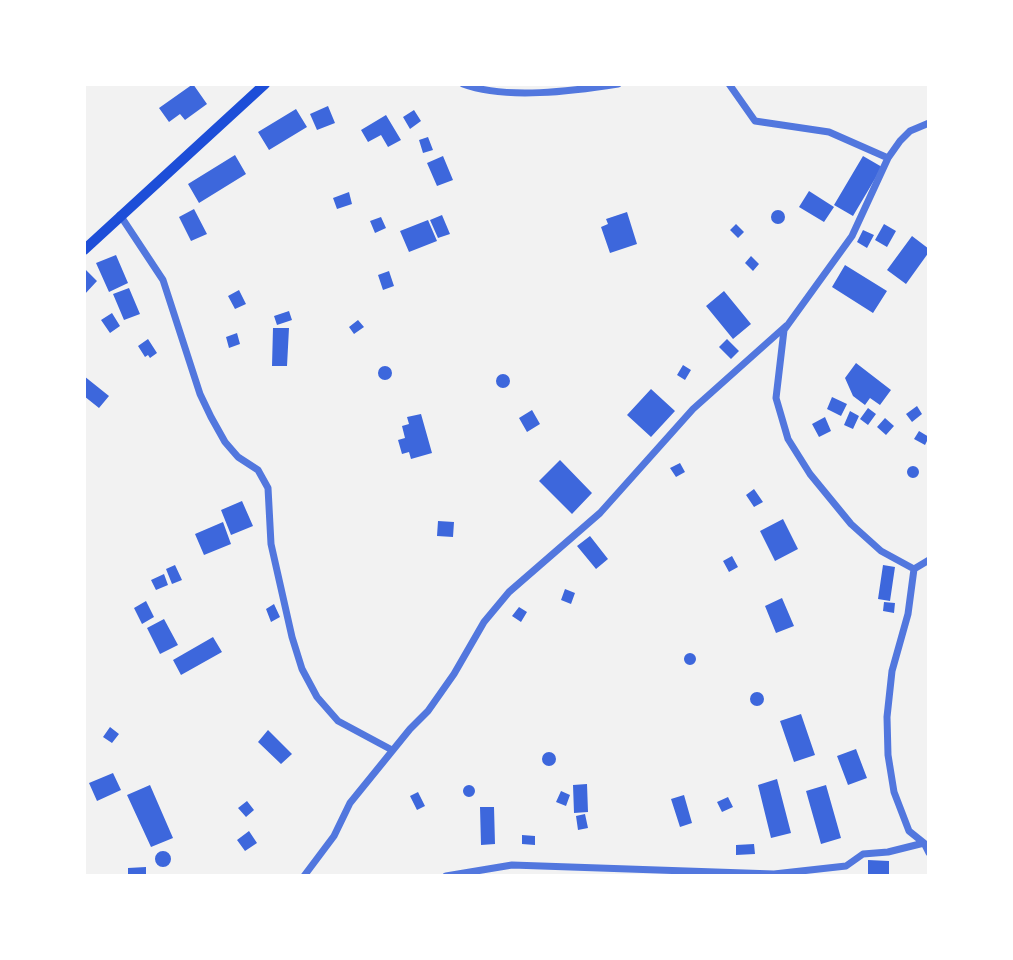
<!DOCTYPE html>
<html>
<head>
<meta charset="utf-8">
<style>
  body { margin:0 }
  #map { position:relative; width:1013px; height:960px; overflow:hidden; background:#f2f2f2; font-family:"Playfair Display",serif }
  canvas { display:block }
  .frame { position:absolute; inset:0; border:86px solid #fff; pointer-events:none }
</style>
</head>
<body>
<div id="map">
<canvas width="1013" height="960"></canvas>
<div class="frame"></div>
</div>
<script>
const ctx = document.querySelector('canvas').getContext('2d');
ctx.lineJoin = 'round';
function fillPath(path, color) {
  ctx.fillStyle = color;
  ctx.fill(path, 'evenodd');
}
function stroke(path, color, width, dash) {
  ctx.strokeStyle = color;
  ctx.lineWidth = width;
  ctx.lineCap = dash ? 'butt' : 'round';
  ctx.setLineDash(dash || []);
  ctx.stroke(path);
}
fillPath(new Path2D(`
  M193 84 207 104 185 120 180 114 169 122 159 108Z
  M328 106 335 123 317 130 310 114Z
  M296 109 307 127 269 150 258 132Z
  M414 110 421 121 410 129 403 117Z
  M386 115 401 140 388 147 381 135 368 142 361 130Z
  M428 137 433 150 423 153 419 140Z
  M235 155 246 174 199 203 188 184Z
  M443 156 453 180 437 186 427 163Z
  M863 156 882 167 853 216 834 205Z
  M809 191 834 207 824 222 799 207Z
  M349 192 352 204 337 209 333 198Z
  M194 209 207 234 191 241 179 217Z
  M771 217a7 7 0 1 1 14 0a7 7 0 1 1-14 0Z
  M627 212 637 244 610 253 601 227 608 224 606 219Z
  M442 215 450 234 438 238 430 220Z
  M381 217 386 228 375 233 370 221Z
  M428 220 437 241 409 252 400 231Z
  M736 224 744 232 738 238 730 230Z
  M884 224 896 231 887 247 875 240Z
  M863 230 874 235 867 248 857 242Z
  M912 236 929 249V252L906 284 887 270Z
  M116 255 128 283 109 292 96 263Z
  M751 256 759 264 753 271 745 263Z
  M845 265 887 291 873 313 832 287Z
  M84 268 97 281 84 295Z
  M389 271 394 286 383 290 378 275Z
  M129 288 140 314 124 320 113 294Z
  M239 290 246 304 235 309 228 296Z
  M724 291 751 324 733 339 706 306Z
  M289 311 292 320 277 325 274 316Z
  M112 313 120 326 110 333 101 320Z
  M358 320 364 327 354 334 349 327Z
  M273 328H289L287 366H272Z
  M237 333 240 344 229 348 226 337Z
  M148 339 157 353 150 358 148 355 145 357 138 346Z
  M727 339 739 351 731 359 719 347Z
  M856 363 891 390 880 405 870 398 865 405 853 396 845 378Z
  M683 365 691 370 685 380 677 375Z
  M378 373a7 7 0 1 1 14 0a7 7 0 1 1-14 0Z
  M496 381a7 7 0 1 1 14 0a7 7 0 1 1-14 0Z
  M84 376 109 396 99 408 84 396Z
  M651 389 675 411 651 437 627 415Z
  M832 397 847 404 841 416 827 409Z
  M917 406 922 414 912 422 906 414Z
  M868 408 876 414 868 425 860 419Z
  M532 410 540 424 527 432 519 418Z
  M850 411 859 416 853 429 844 425Z
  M421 414 432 453 411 459 409 452 402 454 398 440 405 438 402 426 409 424 407 417Z
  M825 417 831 431 819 437 812 424Z
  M885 418 894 426 886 435 877 427Z
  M919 431 929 437 925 445 914 439Z
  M560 460 592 493 572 514 539 481Z
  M680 463 685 472 676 477 670 468Z
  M907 472a6 6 0 1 1 12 0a6 6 0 1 1-12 0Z
  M754 489 763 502 754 507 746 495Z
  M242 501 253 526 231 535 221 510Z
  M783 519 798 549 775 561 760 531Z
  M438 521 454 522 453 537 437 536Z
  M223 522 231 544 204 555 195 534Z
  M590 536 608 559 596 569 577 546Z
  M732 556 738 567 729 572 723 561Z
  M175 565 182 580 172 584 166 569Z
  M883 565 895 567 890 601 878 599Z
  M164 574 168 585 156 590 151 580Z
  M565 589 575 593 571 604 561 600Z
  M782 598 794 626 776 633 765 606Z
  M146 601 154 617 142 624 134 608Z
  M884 602 895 603 894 613 883 611Z
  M274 604 280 617 271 622 266 609Z
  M519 607 527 612 521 622 512 616Z
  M164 619 178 645 160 654 147 628Z
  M213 637 222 652 181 675 173 660Z
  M684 659a6 6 0 1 1 12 0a6 6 0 1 1-12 0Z
  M750 699a7 7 0 1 1 14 0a7 7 0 1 1-14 0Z
  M801 714 815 755 794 762 780 721Z
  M110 727 119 734 112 743 103 737Z
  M268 730 292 754 281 764 258 742Z
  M856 749 867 778 848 785 837 756Z
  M542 759a7 7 0 1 1 14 0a7 7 0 1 1-14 0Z
  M113 773 121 790 97 801 89 783Z
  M777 779 791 833 771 838 758 785Z
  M587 784 588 812 574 813 573 785Z
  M463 791a6 6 0 1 1 12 0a6 6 0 1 1-12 0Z
  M150 785 173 838 151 847 127 795Z
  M826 785 841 838 821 844 806 791Z
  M561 791 570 795 566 806 556 802Z
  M418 792 425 806 417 810 410 796Z
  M684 795 692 823 680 827 671 799Z
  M728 797 733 807 722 812 717 802Z
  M247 801 254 810 246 817 238 808Z
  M480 807H494L495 844 481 845Z
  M585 814 588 828 578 830 576 816Z
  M249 831 257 843 245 851 237 840Z
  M522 835 535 836V845L522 844Z
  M754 844 755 854 736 855V845Z
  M155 859a8 8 0 1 1 16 0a8 8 0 1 1-16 0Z
  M868 860 889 861V876H868Z
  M146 867V876H128V868Z`), '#3d67dc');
stroke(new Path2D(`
  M463 84C505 100 574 91 618 84
  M729 84 755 121 829 132 888 158
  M120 215 163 280 200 394 211 417 225 442 238 457 258 470 268 488 271 544 292 637 302 669 317 697 338 721 392 750
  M914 569 881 551 851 524 810 474 788 439 776 398 784 330 852 236 888 158 900 141 910 131 929 123
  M914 569 908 614 892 671 887 717 888 755 894 792 909 831 924 843 929 853
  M914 569 929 560
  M304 876 334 836 350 803 410 729 428 711 454 674 484 622 509 592 600 513 693 409 786 326
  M446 876 512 865 774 874 846 866 863 854 888 852 924 843`), '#5277de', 7);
stroke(new Path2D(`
  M84 250 265 84`), '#1d4ed8', 10);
</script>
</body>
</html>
